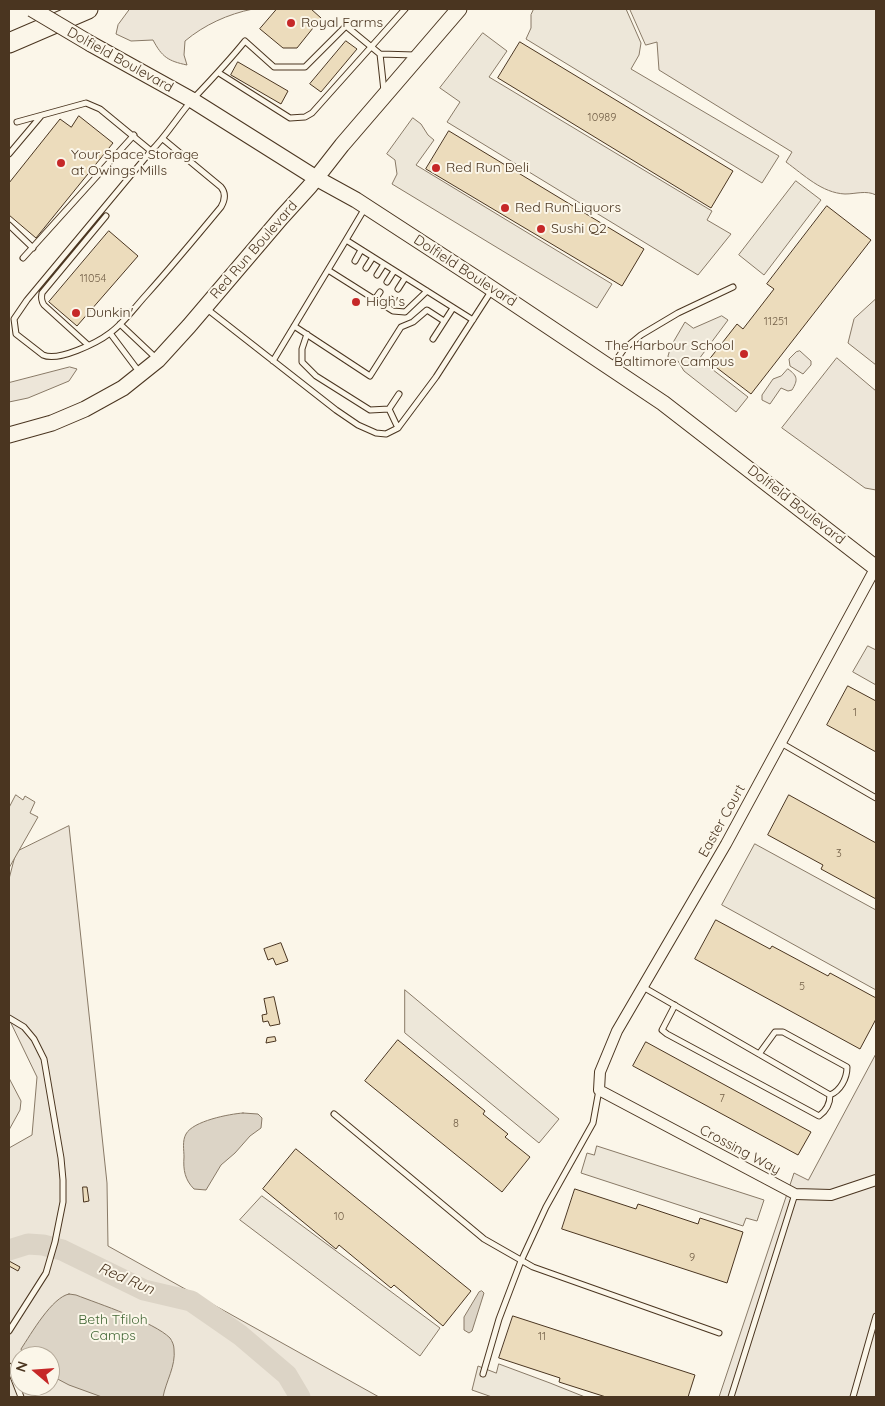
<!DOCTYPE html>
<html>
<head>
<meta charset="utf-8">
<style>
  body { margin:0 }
  #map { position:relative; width:885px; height:1406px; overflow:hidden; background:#fbf6e9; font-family:Quicksand,sans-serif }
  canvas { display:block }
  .frame { position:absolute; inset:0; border:10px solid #4a3520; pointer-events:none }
  .north { position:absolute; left:10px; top:1346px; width:50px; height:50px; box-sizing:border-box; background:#fbf6e9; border:1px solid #b4a999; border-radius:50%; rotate:288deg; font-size:14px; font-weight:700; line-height:20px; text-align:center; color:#4a3520 }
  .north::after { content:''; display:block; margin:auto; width:18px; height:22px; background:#c62828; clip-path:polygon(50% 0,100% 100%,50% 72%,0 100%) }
</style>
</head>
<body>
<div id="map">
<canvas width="885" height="1406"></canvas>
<div class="frame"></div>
<div class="north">N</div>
</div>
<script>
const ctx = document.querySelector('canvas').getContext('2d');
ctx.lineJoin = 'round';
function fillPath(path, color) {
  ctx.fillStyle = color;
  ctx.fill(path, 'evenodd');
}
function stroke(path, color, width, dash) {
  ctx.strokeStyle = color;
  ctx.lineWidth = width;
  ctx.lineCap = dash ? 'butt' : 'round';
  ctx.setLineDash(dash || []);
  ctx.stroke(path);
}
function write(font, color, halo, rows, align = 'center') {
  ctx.font = font + ' Quicksand,sans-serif';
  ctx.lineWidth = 4;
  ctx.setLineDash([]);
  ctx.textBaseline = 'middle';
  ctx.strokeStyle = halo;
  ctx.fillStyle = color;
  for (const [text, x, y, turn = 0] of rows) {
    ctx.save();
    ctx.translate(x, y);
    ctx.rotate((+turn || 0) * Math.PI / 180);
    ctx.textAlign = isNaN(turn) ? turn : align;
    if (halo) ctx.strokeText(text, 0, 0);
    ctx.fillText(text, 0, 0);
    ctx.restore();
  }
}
const green = new Path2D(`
  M130 9H253C228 14 204 25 185 41L184 55 187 65C168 61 162 57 153 40L131 41 116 34 118 25Z
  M630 9H876V195C866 190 856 194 845 194 822 193 804 175 786 162L792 152 659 70 657 42 646 45Z
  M876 299V365L848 343 854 319Z
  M800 351 811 361V365L803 374 790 366 789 359 796 352Z
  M837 358 876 391V490L865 488 782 428Z
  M70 367 77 369 69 381 28 398 9 402V383Z
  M788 369C798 376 798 380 792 390L788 391 781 388 770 404 762 400V395L773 379 781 376Z
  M69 826 107 1183 108 1246 379 1397H9V1148L32 1135 37 1077 9 1019V879L16 852ZM20 1356H50V1386H20Z
  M876 1054V1397H719L794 1173 808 1180Z`);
fillPath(green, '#ede6d9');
stroke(green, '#887966', 1);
const parking = new Path2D(`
  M534 9H626L641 43 639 55 631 69 779 156 762 183 526 39 531 28V15Z
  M483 33 507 51 489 77 712 211 707 220 731 234 698 275 447 122 460 102 440 88Z
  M413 118 421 124 428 135 434 140 416 165 612 284 597 308 392 184 397 174 395 160 387 154Z
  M796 181 821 200 764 275 739 255Z
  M722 316 728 320 699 359 748 397 736 412 684 371 678 361H669L668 356 671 346 685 322 693 328Z
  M868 646 876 650V685L853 672Z
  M16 795 23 800 25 796 35 802 30 813 38 817 9 868V808Z
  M755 844 876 910V990L722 905Z
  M405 990 559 1119 539 1143 405 1033Z
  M9 1078 21 1101 20 1110 9 1130Z
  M597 1146 764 1200 757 1221 746 1218 743 1226 581 1173 587 1153 594 1155Z
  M262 1196 440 1328 420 1356 240 1220Z
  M499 1364 550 1383 585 1397H492L472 1390 478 1366 496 1373Z`);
fillPath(parking, '#ede7d9');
stroke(parking, '#887966', 1);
const water = new Path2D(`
  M243 1113 258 1114 262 1118 261 1128 250 1136 235 1153 221 1165 206 1190 194 1189C185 1180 183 1170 184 1157 184 1150 182 1141 186 1134 193 1121 229 1114 243 1113Z
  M482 1291 484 1293 472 1331 469 1333 464 1330V1317L479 1292Z
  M69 1294 76 1295C99 1304 154 1322 170 1338 172 1341 174 1345 174 1349 176 1366 166 1381 163 1397H102L69 1385 50 1375V1356H23L21 1349C31 1334 52 1297 69 1294Z`);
fillPath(water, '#dcd4c6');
stroke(water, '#887966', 1);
stroke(new Path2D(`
  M9 1250 28 1244 43 1245 62 1250 144 1290 191 1301 240 1335 287 1375 300 1397`), '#dcd4c6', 21);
const building = new Path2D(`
  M277 9H311L321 18 297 48H283L260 29Z
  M346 41 357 49 321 92 310 84Z
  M520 42 733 171 711 208 498 78Z
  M238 62 288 91 281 104 231 75Z
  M79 116 113 143 36 238 9 215V183L60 119 71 127Z
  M449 131 644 249 622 286 426 169Z
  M827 206 871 240 751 394 708 361 737 324 743 329 774 289 767 284Z
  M109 231 138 256 77 326 49 302Z
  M848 686 876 701V752L827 725Z
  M789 795 876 843V899L821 869 823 865 768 835Z
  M716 920 770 949 772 946 828 976 830 973 876 998V1019L860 1049 695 959Z
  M281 943 288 961 276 965 273 958 268 960 264 949Z
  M274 997 280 1024 270 1026 268 1021 263 1022 262 1015 267 1014 264 999Z
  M275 1037 276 1041 266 1043 267 1038Z
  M398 1040 485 1111 483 1114 508 1134 505 1137 530 1157 502 1192 365 1081Z
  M646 1042 811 1132 798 1155 633 1066Z
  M296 1149 471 1291 443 1326 394 1285 391 1288 339 1245 336 1249 263 1189Z
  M83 1187H87L89 1201 84 1202Z
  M575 1189 636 1209 638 1204 698 1224 700 1218 743 1232 727 1283 562 1229Z
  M9 1261 20 1267 18 1271 9 1266Z
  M513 1316 695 1375 688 1397H606L559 1382 560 1378 499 1358Z`);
fillPath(building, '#ecdcbc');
stroke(building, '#4a3520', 1);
const service = new Path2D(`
  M380 54 384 91
  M219 73 290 118 305 117 312 113 405 9
  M17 122 86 103 100 109 151 151C167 135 178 116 193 99 211 80 229 61 245 41L274 67H305L346 26 380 54 415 55
  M151 151 27 300 14 319 16 334 43 355C58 362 97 343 110 333 124 323 135 307 147 294 172 266 197 236 221 207 225 200 226 193 221 187L163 139
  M9 154 41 116
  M365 208 346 240 473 320
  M9 225 33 248
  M23 258 134 135
  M355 261 361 250
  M366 268 373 257
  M328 270 393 311 405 312 427 291
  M377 275 384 264
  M387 282 394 271
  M398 289 405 278
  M375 299 380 292
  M386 306 391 299
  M207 309 336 410 358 425 376 433 386 434 398 428 436 377 492 290
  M120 324 157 359
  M294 326 370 376 401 327 413 322 427 310 444 321
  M110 333 140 373
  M307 334 302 349V362L316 376 370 410 389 409
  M433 339 453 308
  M88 345 44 305C41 301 41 298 42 293L106 216
  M273 361 346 240
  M612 366 624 349 641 335 678 313 733 287
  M389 409 398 428
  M389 409 399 394
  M781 743 876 798
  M643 987 830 1095C830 1103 826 1111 819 1116L667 1034 662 1030 675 1005
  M9 1018 24 1027 34 1039 44 1059 61 1158 63 1180V1202L55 1242 46 1273 9 1331
  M759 1054 775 1032H783L847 1067C847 1079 840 1091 830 1095
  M334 1114 484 1239 533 1267 719 1333
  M9 1366 21 1397
  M483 1374 499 1319 521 1261 546 1207 593 1123 599 1090
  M731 1397 795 1194
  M853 1397 876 1316`);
const minor = new Path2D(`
  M876 567 726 844 617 1031 600 1072 599 1090 795 1194 831 1195 876 1180`);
const secondary = new Path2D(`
  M91 44 192 100 316 178 356 200 482 282 663 403 876 568
  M9 435 52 423 85 409 123 388 158 360 189 326 281 218 310 186 342 145 459 9`);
const motorway = new Path2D(`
  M9 43 88 9`);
stroke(service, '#4a3520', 7);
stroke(minor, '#4a3520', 12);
stroke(secondary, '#4a3520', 17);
stroke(motorway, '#4a3520', 21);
stroke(service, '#fbf6e9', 5);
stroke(minor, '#fbf6e9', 10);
stroke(secondary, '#fbf6e9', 15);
stroke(motorway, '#fbf6e9', 19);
const secondaryBridge = new Path2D(`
  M32 9 91 44`);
stroke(secondaryBridge, '#4a3520', 17, []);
stroke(secondaryBridge, '#fbf6e9', 15);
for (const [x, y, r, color] of [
  [291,23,5,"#c62828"],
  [61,163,5,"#c62828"],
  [436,168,5,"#c62828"],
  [505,208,5,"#c62828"],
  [541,229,5,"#c62828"],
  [356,302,5,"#c62828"],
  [76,313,5,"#c62828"],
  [744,354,5,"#c62828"]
]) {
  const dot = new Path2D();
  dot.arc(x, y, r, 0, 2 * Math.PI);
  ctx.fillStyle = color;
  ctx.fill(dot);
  stroke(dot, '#fbf6e9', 2);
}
write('11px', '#725f47', null, [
  ["10989",602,118],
  ["11054",93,279],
  ["11251",776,322],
  ["1",855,713],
  ["3",839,854],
  ["5",802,987],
  ["7",722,1099],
  ["8",456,1124],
  ["10",339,1217],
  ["9",692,1258],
  ["11",542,1337]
]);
write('14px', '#4a3520', '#fbf6e9', [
  ["Royal Farms",301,23],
  ["Your Space Storage",71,155],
  ["at Owings Mills",71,171],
  ["Red Run Deli",446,168],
  ["Red Run Liquors",515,208],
  ["Sushi Q2",551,229],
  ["High's",366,302],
  ["Dunkin'",86,313],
  ["The Harbour School",734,346,"right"],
  ["Baltimore Campus",734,362,"right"]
], 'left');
write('14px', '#4a3520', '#fbf6e9', [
  ["Dolfield Boulevard",120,60,29],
  ["Red Run Boulevard",254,250,-49],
  ["Dolfield Boulevard",465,271,33],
  ["Dolfield Boulevard",796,505,38],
  ["Easter Court",722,821,-61],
  ["Crossing Way",740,1150,28]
]);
write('14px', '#436837', '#fbf6e9', [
  ["Beth Tfiloh",113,1320],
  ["Camps",113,1336]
]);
write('italic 15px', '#4a3520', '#fbf6e9', [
  ["Red Run",126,1279,23]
]);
</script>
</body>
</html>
